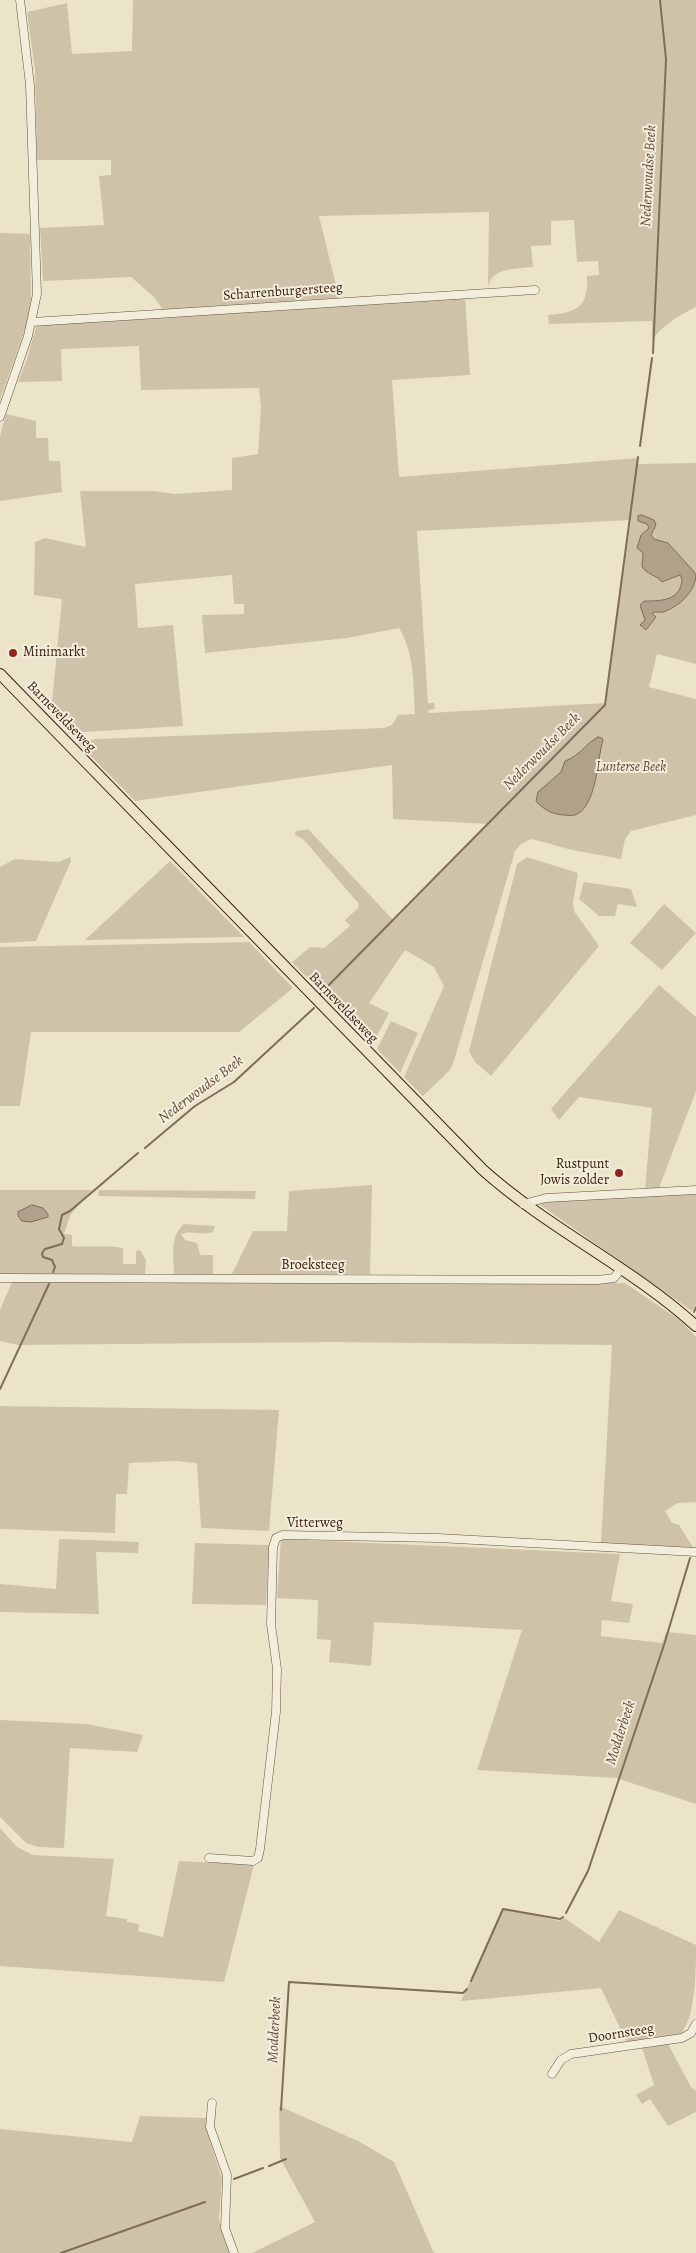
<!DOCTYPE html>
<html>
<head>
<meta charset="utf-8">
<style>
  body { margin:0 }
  canvas { display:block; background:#ece4c9 }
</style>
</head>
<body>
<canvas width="696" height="2253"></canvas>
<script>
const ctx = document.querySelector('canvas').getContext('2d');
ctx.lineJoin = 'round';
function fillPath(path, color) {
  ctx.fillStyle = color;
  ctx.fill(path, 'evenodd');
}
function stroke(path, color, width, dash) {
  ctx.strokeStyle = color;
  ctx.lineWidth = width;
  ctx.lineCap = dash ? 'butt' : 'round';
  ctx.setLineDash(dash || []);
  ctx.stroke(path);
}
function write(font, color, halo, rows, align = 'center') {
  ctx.font = font + ' Alegreya,serif';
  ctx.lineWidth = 4;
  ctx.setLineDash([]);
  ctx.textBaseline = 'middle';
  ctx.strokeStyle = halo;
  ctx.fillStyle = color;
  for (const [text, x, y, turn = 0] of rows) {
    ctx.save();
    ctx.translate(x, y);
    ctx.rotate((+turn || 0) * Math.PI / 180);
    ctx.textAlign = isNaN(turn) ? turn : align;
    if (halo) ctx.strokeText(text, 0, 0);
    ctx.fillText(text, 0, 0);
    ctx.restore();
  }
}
fillPath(new Path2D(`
  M133 0H696V307C678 316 664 324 652 340V321L549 324 548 315C575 313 589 308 587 276L599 275 598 261 577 262 574 220 551 221V245L531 246 533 267C516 269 492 267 488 287L489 212 319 216 339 298 163 310 154 297 131 277 43 281 40 228 104 225 99 176 111 175V160H37L35 70 27 12 67 3 72 54 132 51Z
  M0 233 30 234 31 299 28 321 0 400Z
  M465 296 470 375 392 380 399 477 639 458 638 464 696 463V664L657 654 649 687 696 699V815L631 831 625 839 621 859 572 850 532 839 521 844 515 851 454 1061 450 1070 423 1096 404 1077 444 986 434 967 405 950 369 1003 389 1013 372 1045 292 962 310 947 324 948 350 926 345 920 358 908 359 904 304 840 294 834 297 831 308 829 394 921 489 824 393 819 392 765 135 801 78 743 96 739 384 728 392 725 398 715 415 714C413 684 415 655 399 628L347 638 205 653 202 615 244 614V604H234L232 575 135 584 138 628 173 625 183 726 69 733 51 713 62 599 34 595 35 542 45 538 86 547 80 491H153L175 494 232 490V458L258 454 261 407 259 388 141 390 139 346 61 349 62 381 18 382 27 359 37 324ZM631 520 605 703 429 713 428 710 435 709 434 703H428L417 531Z
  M6 414 36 421V438H48L49 461H60L62 492 0 501V436Z
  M70 857 71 861 36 941 0 943V867L15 859 59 862Z
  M527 857 578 873 573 902 574 911 599 946 491 1076 475 1062 469 1051 517 864Z
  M170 861 244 937 85 940Z
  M584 882 631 889 637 907 618 904 615 916H599L579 899Z
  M664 904 696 933 662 970 630 943Z
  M249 942 293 988 239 1032H31L20 1106H0V947Z
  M659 985 696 1017V1091L659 1188 645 1190 652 1108 579 1097 559 1120 551 1109Z
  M391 1021 418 1033 400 1073 377 1049Z
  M372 1185 370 1274H232L253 1231H287L289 1191Z
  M0 1190H92L71 1214 64 1234 72 1235V1246C89 1248 105 1244 123 1248V1264H136V1251L140 1250 146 1260 145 1274H0Z
  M99 1190 256 1191 255 1199 98 1196Z
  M696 1194V1304L692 1311 536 1202Z
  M184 1224 215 1226 213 1232C203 1236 192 1230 181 1234L185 1240 197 1243 200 1255H213V1274H174C174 1256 169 1237 184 1224Z
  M313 1281 625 1283 681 1321 696 1337V1502L678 1503 665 1511 672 1523 679 1525 694 1549 601 1543 612 1345 332 1342 18 1345 0 1341V1310L12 1282Z
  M0 1406 279 1410 269 1531 201 1528 197 1463 176 1461 129 1463 127 1494H116L115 1533 0 1529Z
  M62 1539 139 1542 138 1553 96 1552 99 1614 0 1612V1584L56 1589 59 1540Z
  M281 1539 620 1554 611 1601 633 1604 629 1623 602 1620 601 1636 662 1643 666 1632 696 1635V1804L616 1778 477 1770 522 1630 374 1622 371 1666 329 1662 331 1640 317 1639 318 1600 277 1598Z
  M195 1543 269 1545 266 1605 192 1604Z
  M0 1720 87 1724 143 1735 137 1752 70 1748 64 1848 38 1847 26 1843 0 1817Z
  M0 1828 17 1847 33 1855 114 1859 106 1916 127 1919V1922L139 1924 138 1931 163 1937 179 1861 254 1865 224 1982 0 1966Z
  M503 1908 560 1921 563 1917 599 1942 619 1910 696 1945C696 1971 696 2025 677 2037L627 2043 601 1988 461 2001Z
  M668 2044 691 2087 696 2091V2112L668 2126 650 2099 642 2104 636 2095 654 2085 642 2048Z
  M279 2106 360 2142 394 2162 434 2253H252L315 2222 280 2158Z
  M140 2116 206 2118 210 2141 222 2179 219 2220 230 2253H0V2129L132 2142Z`), '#cec3a9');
const water = new Path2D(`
  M642 515 654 520 656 525 651 535 654 539 668 543 696 574C696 591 679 607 663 612 659 613 656 611 652 613L656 617 646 630 640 625 645 620 640 605 644 601C661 601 681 601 682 579L680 575 662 582C658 576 644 573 642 566 642 563 643 557 643 553L637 548 641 535 649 528 647 524 638 521V516Z
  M598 737 602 738 603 740C597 759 597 807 575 815 570 816 567 815 563 815 552 814 544 810 536 801L538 792 561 772 565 761C581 755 585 744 598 737Z
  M32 1205 43 1208 48 1214V1217L31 1222 22 1221 18 1216V1212Z`);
fillPath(water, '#afa18a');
stroke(water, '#806d59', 1);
stroke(new Path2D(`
  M653 353 666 59 660 0
  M640 446 652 358
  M320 994 605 705 638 457
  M145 1148 195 1106 234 1082 314 1008
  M53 1272 55 1267 52 1260 43 1257 42 1253 45 1249 62 1244 64 1238 59 1229 62 1215 70 1211 138 1153
  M694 1312 696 1307
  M0 1389 49 1284
  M566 1913 588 1871 664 1645 690 1558
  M471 1981 503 1909 560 1919 563 1917
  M281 2110 289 1982 463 1993 467 1989
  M269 2166 286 2159
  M234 2179 263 2168
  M61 2253 205 2202`), '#806d59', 2);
const minor = new Path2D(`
  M32 322 535 290
  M0 417 28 336 37 294 30 85 20 0
  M523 1204 546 1198 696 1190
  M0 1278 598 1280 614 1278 621 1269
  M209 1858 253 1861 258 1858 260 1849 276 1712 277 1669 271 1624 273 1547 276 1538 283 1535 438 1538 696 1552
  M552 2074 561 2060 571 2054 682 2038 691 2033 696 2024
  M212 2103 210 2127 227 2175 225 2228 234 2253`);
const major = new Path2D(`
  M0 674 483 1170C549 1229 631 1267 696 1326`);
stroke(minor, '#66513e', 9);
stroke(major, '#3a200f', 12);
stroke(minor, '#f3eddc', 8);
stroke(major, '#ece4c9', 10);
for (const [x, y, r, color] of [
  [13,653,5,"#8f2418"],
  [619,1173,5,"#8f2418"]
]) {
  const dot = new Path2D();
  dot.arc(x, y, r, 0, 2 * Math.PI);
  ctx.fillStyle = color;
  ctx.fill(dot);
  stroke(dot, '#f3eddc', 2);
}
write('14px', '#3a200f', '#f3eddc', [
  ["Scharrenburgersteeg",283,292,-4],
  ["Barneveldseweg",61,717,46],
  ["Barneveldseweg",343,1008,46],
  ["Broeksteeg",313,1266],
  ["Vitterweg",315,1524],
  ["Doornsteeg",621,2034,-9]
]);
write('14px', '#3a200f', '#f3eddc', [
  ["Minimarkt",23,653],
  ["Rustpunt",609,1165,"right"],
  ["Jowis zolder",609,1181,"right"]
], 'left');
write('italic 14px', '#5f4936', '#f3eddc', [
  ["Lunterse Beek",631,768]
]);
write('italic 15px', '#634d3a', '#f3eddc', [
  ["Nederwoudse Beek",649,176,-87],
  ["Nederwoudse Beek",542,752,-45],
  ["Nederwoudse Beek",201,1090,-37],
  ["Modderbeek",621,1733,-72],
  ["Modderbeek",275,2030,-87]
]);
</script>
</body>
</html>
